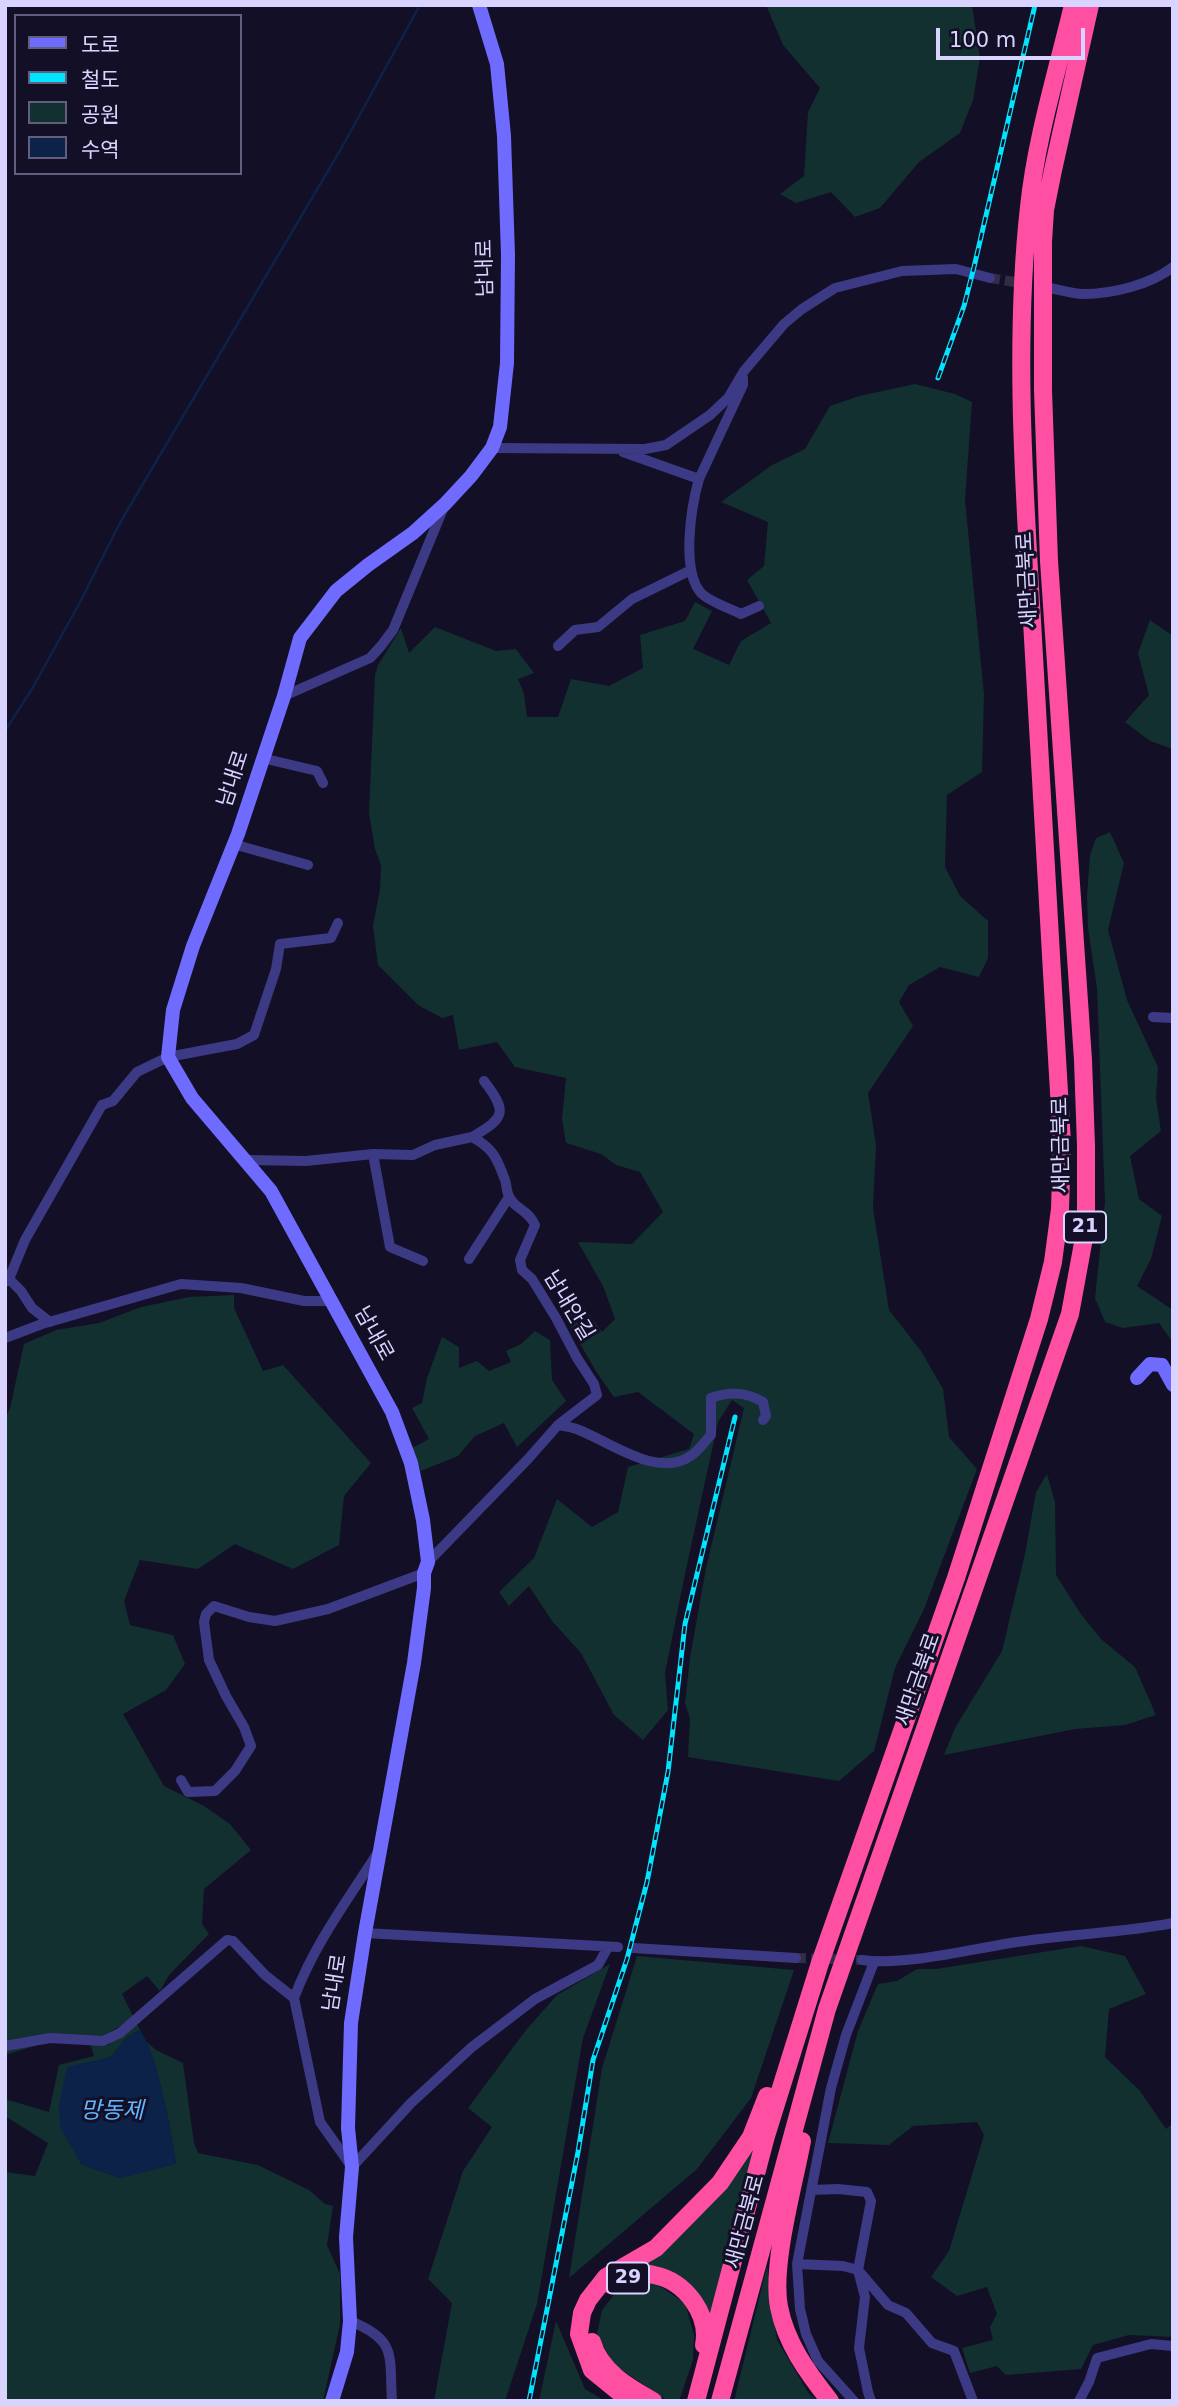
<!DOCTYPE html>
<html>
<head>
<meta charset="utf-8">
<style>
  body { margin:0 }
  #map { position:relative; width:1178px; height:2406px; overflow:hidden; background:#130f26; font-family:"DejaVu Sans","Noto Sans KR",sans-serif }
  canvas { display:block }
  .frame { position:absolute; inset:0; border:7px solid #d9d4ff; pointer-events:none }
  .legend { position:absolute; left:14px; top:14px; width:228px; height:161px; box-sizing:border-box; background:#130f26; border:2px solid #625e7d; margin:0; padding:9px 12px; list-style:none; font-size:21px; color:#d9d4ff }
  .legend li { display:flex; align-items:center; gap:14px; height:35px }
  .legend b { width:35px; border:2px solid #625e7d }
  .scale { position:absolute; left:936px; top:28px; width:149px; height:32px; box-sizing:border-box; border:4px solid #d9d4ff; border-top:0; padding-left:9px; font-size:21px; line-height:24px; white-space:nowrap; color:#d9d4ff; -webkit-text-stroke:5px #130f26; paint-order:stroke }
</style>
</head>
<body>
<div id="map">
<canvas width="1178" height="2406"></canvas>
<div class="frame"></div>
<ul class="legend">
<li><b style="height:9px;background:#6f6bff"></b>도로</li>
<li><b style="height:9px;background:#00e5ff"></b>철도</li>
<li><b style="height:19px;background:#12302f"></b>공원</li>
<li><b style="height:19px;background:#0c2248"></b>수역</li>
</ul>
<div class="scale">100 m</div>
</div>
<script>
const ctx = document.querySelector('canvas').getContext('2d');
ctx.lineJoin = 'round';
function fillPath(path, color) {
  ctx.fillStyle = color;
  ctx.fill(path, 'evenodd');
}
function stroke(path, color, width, dash) {
  ctx.strokeStyle = color;
  ctx.lineWidth = width;
  ctx.lineCap = dash ? 'butt' : 'round';
  ctx.setLineDash(dash || []);
  ctx.stroke(path);
}
function write(font, color, halo, rows, align = 'center') {
  ctx.font = font + ' "DejaVu Sans","Noto Sans KR",sans-serif';
  ctx.lineWidth = 6;
  ctx.setLineDash([]);
  ctx.textBaseline = 'middle';
  ctx.strokeStyle = halo;
  ctx.fillStyle = color;
  for (const [text, x, y, turn = 0] of rows) {
    ctx.save();
    ctx.translate(x, y);
    ctx.rotate((+turn || 0) * Math.PI / 180);
    ctx.textAlign = isNaN(turn) ? turn : align;
    if (halo) ctx.strokeText(text, 0, 0);
    ctx.fillText(text, 0, 0);
    ctx.restore();
  }
}
fillPath(new Path2D(`
  M766 5H972L980 58 973 100 960 133 919 162 880 208 855 217 831 192 796 203 780 194 804 176 808 112 820 88 783 45Z
  M915 384 955 394 972 402 965 500 984 695 982 772 947 795 945 867 960 896 988 921V958L979 977 940 967 909 985 899 1002 913 1026 868 1093 876 1145 873 1208 889 1310 921 1351 943 1389 949 1437 977 1469 924 1609 895 1668 874 1751 839 1781 688 1757 690 1719 685 1703 690 1658 706 1568 744 1408 732 1400 718 1422 685 1574 665 1673 668 1710 643 1740 614 1715 581 1653 552 1621 529 1586 509 1606 499 1592 534 1558 557 1499 592 1527 618 1512 628 1467 689 1449 694 1434 638 1392 614 1397 597 1373 564 1316 583 1306 602 1332 615 1319 603 1286 578 1242 632 1244 663 1212 640 1172 616 1165 601 1154 566 1143 562 1119 566 1078 515 1067 497 1042 459 1050 453 1015 442 1018 418 1005 378 965 373 926 380 889 381 865 375 849 369 813 375 675 378 665 401 628 409 653 435 627 496 651 516 649 534 673 518 679 524 694 527 717H558L571 679 609 686 643 668 640 635 685 621 695 602 712 611 693 649 729 665 741 641 771 623 747 580 764 566 768 522 721 502 772 465 805 449 830 406 859 396Z
  M1150 620 1173 636V749L1150 741 1125 722 1149 695 1138 653Z
  M1110 832 1124 863 1108 930 1127 1000 1158 1067 1156 1098 1161 1131 1130 1156 1139 1199 1162 1216 1151 1259 1137 1286 1173 1310V1343L1159 1323 1123 1328 1105 1322 1095 1298 1105 1202 1097 988 1088 928 1087 896 1090 855 1096 838Z
  M234 1295V1308L263 1371 283 1365 371 1463 344 1496 339 1545 293 1569 235 1544 198 1569 140 1560 124 1601 130 1625 173 1635 185 1664 166 1690 123 1714 164 1786 204 1806 230 1824 251 1850 204 1889 202 1924 209 1934 169 1975 160 1991 147 1976 122 1994 134 2018 103 2036 41 2044 5 2055V1419L10 1408 24 1344 56 1330 99 1323 141 1307 189 1297Z
  M535 1331 550 1340 552 1380 566 1401 517 1447 504 1423 475 1436 458 1456 421 1471 412 1448 429 1439 412 1408 422 1403 427 1378 442 1337 459 1347V1368L477 1361 489 1371 511 1362 506 1351 521 1344Z
  M1047 1474 1055 1502 1056 1575 1080 1613 1101 1639 1135 1667 1156 1715 1125 1725 1075 1729 944 1755 955 1728 1002 1651 1025 1554 1036 1492Z
  M1081 1946 1125 1956 1146 1994 1109 2009 1105 2057 1140 2091 1166 2129 1173 2123V2337L1129 2335 1093 2345 1081 2369 1006 2375 997 2366 970 2373 962 2348 993 2340 990 2327 997 2314 987 2287 957 2296 931 2277 949 2251 984 2135 977 2122 913 2126 889 2145 828 2143 858 2031 878 1984 897 1981 917 1969H936Z
  M637 1956 794 1970 751 2098 697 2169 569 2278 602 2068Z
  M610 1964 583 2038 537 2304 505 2401H434L452 2303 428 2279 463 2171 492 2127 468 2108 526 2030 557 1995Z
  M137 2024 140 2030 127 2037 111 2057 76 2066 81 2164 120 2178 176 2163 167 2112 147 2042 156 2050 183 2063 194 2143 198 2153 258 2165 309 2190 325 2204 333 2206 327 2245 340 2274V2324L323 2401H5V2172L35 2176 48 2143 5 2116V2099L49 2112 59 2065 94 2056 90 2043 108 2045Z
  M755 2146 709 2318 642 2267 682 2232Z
  M767 2266 777 2340 809 2394 818 2401H734Z
  M655 2283 685 2303 694 2335 693 2360 679 2401H668L613 2364 597 2334 602 2310 620 2287Z
  M556 2321 585 2389 605 2401H539Z`), '#12302f');
fillPath(new Path2D(`
  M140 2030C160 2060 170 2127 176 2164L120 2178 81 2164 60 2127 59 2105 67 2067 111 2057 127 2037Z`), '#0c2248');
stroke(new Path2D(`
  M5 731 32 689 79 604 121 521 341 149 420 5`), '#0c2248', 2.5);
stroke(new Path2D(`
  M990 278 1046 287
  M796 1958 862 1960`), '#312d47', 10, [10, 5]);
stroke(new Path2D(`
  M1050 288C1061 290 1072 294 1083 294 1112 294 1150 285 1173 267
  M492 448 645 449 666 445 710 415 728 398 744 371 784 324 802 309 835 288 902 271 956 269 990 278
  M623 452 699 479 743 385V378
  M699 479C691 507 681 570 701 593 710 602 729 608 741 614L759 606
  M558 646 575 630 598 627 632 599 691 570
  M284 696 370 658 381 646 393 630 443 509
  M262 758 317 771 323 783
  M233 844 308 865
  M1153 1017 1173 1018
  M472 1137C505 1118 508 1112 484 1081
  M373 1154 390 1247 423 1261
  M247 1160 306 1161 373 1154 413 1155 435 1145 472 1137C493 1148 497 1158 505 1180 507 1185 506 1191 509 1196 514 1209 529 1210 535 1225L520 1260 522 1270 532 1279 556 1318 577 1358 594 1384 597 1395 558 1425 528 1459 428 1562
  M469 1259 509 1197
  M9 1279 21 1291 32 1308 50 1322
  M5 1282 9 1279 25 1240 102 1105 113 1101 137 1072 168 1057 237 1044 254 1035 276 969 280 944 331 938 338 923
  M5 1338 42 1324 181 1284 241 1288 304 1301H330
  M558 1425C565 1426 573 1427 579 1430 610 1442 659 1480 692 1455 699 1450 705 1441 711 1435V1398C730 1391 746 1392 763 1402L766 1416 763 1420
  M181 1780 188 1792 215 1791 235 1771 251 1746 244 1727 226 1696 209 1660 204 1622 206 1614 214 1606 249 1617 275 1621 328 1609 424 1573
  M365 1933 618 1947
  M633 1948 796 1958
  M862 1960C906 1966 971 1949 1017 1942 1069 1934 1121 1933 1173 1923
  M294 1998 320 2122 352 2167 411 2103 472 2047 535 1999 598 1965 608 1947
  M5 2046 50 2038 103 2041 120 2033 227 1940 233 1941 265 1975 294 1998C314 1945 346 1902 377 1854
  M812 2190 838 2189 867 2192 871 2201 858 2270 865 2297 859 2348 868 2392 871 2401
  M797 2264 843 2266 858 2270 888 2305 906 2313 932 2343 954 2351 973 2401
  M350 2321C398 2340 389 2356 392 2401
  M854 2401 818 2361 806 2334 800 2309 797 2264 831 2088 846 2035 874 1962
  M1079 2401 1089 2382 1097 2358 1151 2344 1173 2346`), '#3d3a85', 10);
stroke(new Path2D(`
  M1137 1378 1150 1364 1162 1365 1173 1385
  M332 2401 347 2352 350 2321 346 2237 352 2167 348 2128 351 2023 365 1933 414 1663 424 1588V1573L428 1562 423 1520 411 1463 392 1412 271 1191 192 1098 168 1057 173 1010 193 946 238 834 284 696 300 638 336 591 368 565 413 533 445 504 471 476 492 448 500 427 507 363 508 255 504 136 497 64 479 5`), '#6f6bff', 14);
stroke(new Path2D(`
  M802 2141C794 2185 771 2264 779 2307 786 2343 807 2372 830 2401
  M611 2285C624 2278 639 2271 654 2275 685 2281 710 2314 704 2345
  M592 2342C600 2371 628 2387 653 2401
  M630 2401 592 2370 579 2334 582 2313 588 2300 606 2277 656 2248 720 2183 751 2137 767 2096
  M696 2401 766 2136 820 1963 956 1578 1039 1319 1053 1262 1060 1209 1062 1143C1052 969 1041 795 1032 621 1024 486 1014 341 1029 207 1036 139 1057 72 1073 5
  M720 2401 827 2009 1070 1314 1086 1227V1146L1083 1060 1049 561 1043 390V242L1045 210 1053 170 1090 5`), '#ff4fa3', 18);
const rail = new Path2D(`
  M938 378 964 306 974 267 1035 5
  M529 2401 578 2152 593 2060 627 1959 647 1882 668 1772 685 1624 735 1417`);
stroke(rail, '#00e5ff', 5);
stroke(rail, '#130f26', 2.5, [8]);
for (const [x, y, w] of [
  [1085,1227,42],
  [628,2278,42]
]) {
  const box = new Path2D();
  box.roundRect(x - w / 2, y - 15.5, w, 31, 5);
  ctx.fillStyle = '#130f26';
  ctx.fill(box);
  stroke(box, '#d9d4ff', 2);
}
write('bold 19px', '#d9d4ff', null, [
  ["21",1085,1227],
  ["29",628,2278]
]);
write('21px', '#d9d4ff', '#130f26', [
  ["남내로",486,268,-91],
  ["새만금북로",1028,580,-93],
  ["남내로",234,779,-72],
  ["새만금북로",1062,1145,-91],
  ["남내안길",568,1306,59],
  ["남내로",373,1334,61],
  ["새만금북로",919,1680,-71],
  ["남내로",336,1983,-81],
  ["새만금북로",746,2222,-75]
]);
write('italic 23px', '#62b6ff', '#130f26', [
  ["망동제",112,2112]
]);
</script>
</body>
</html>
